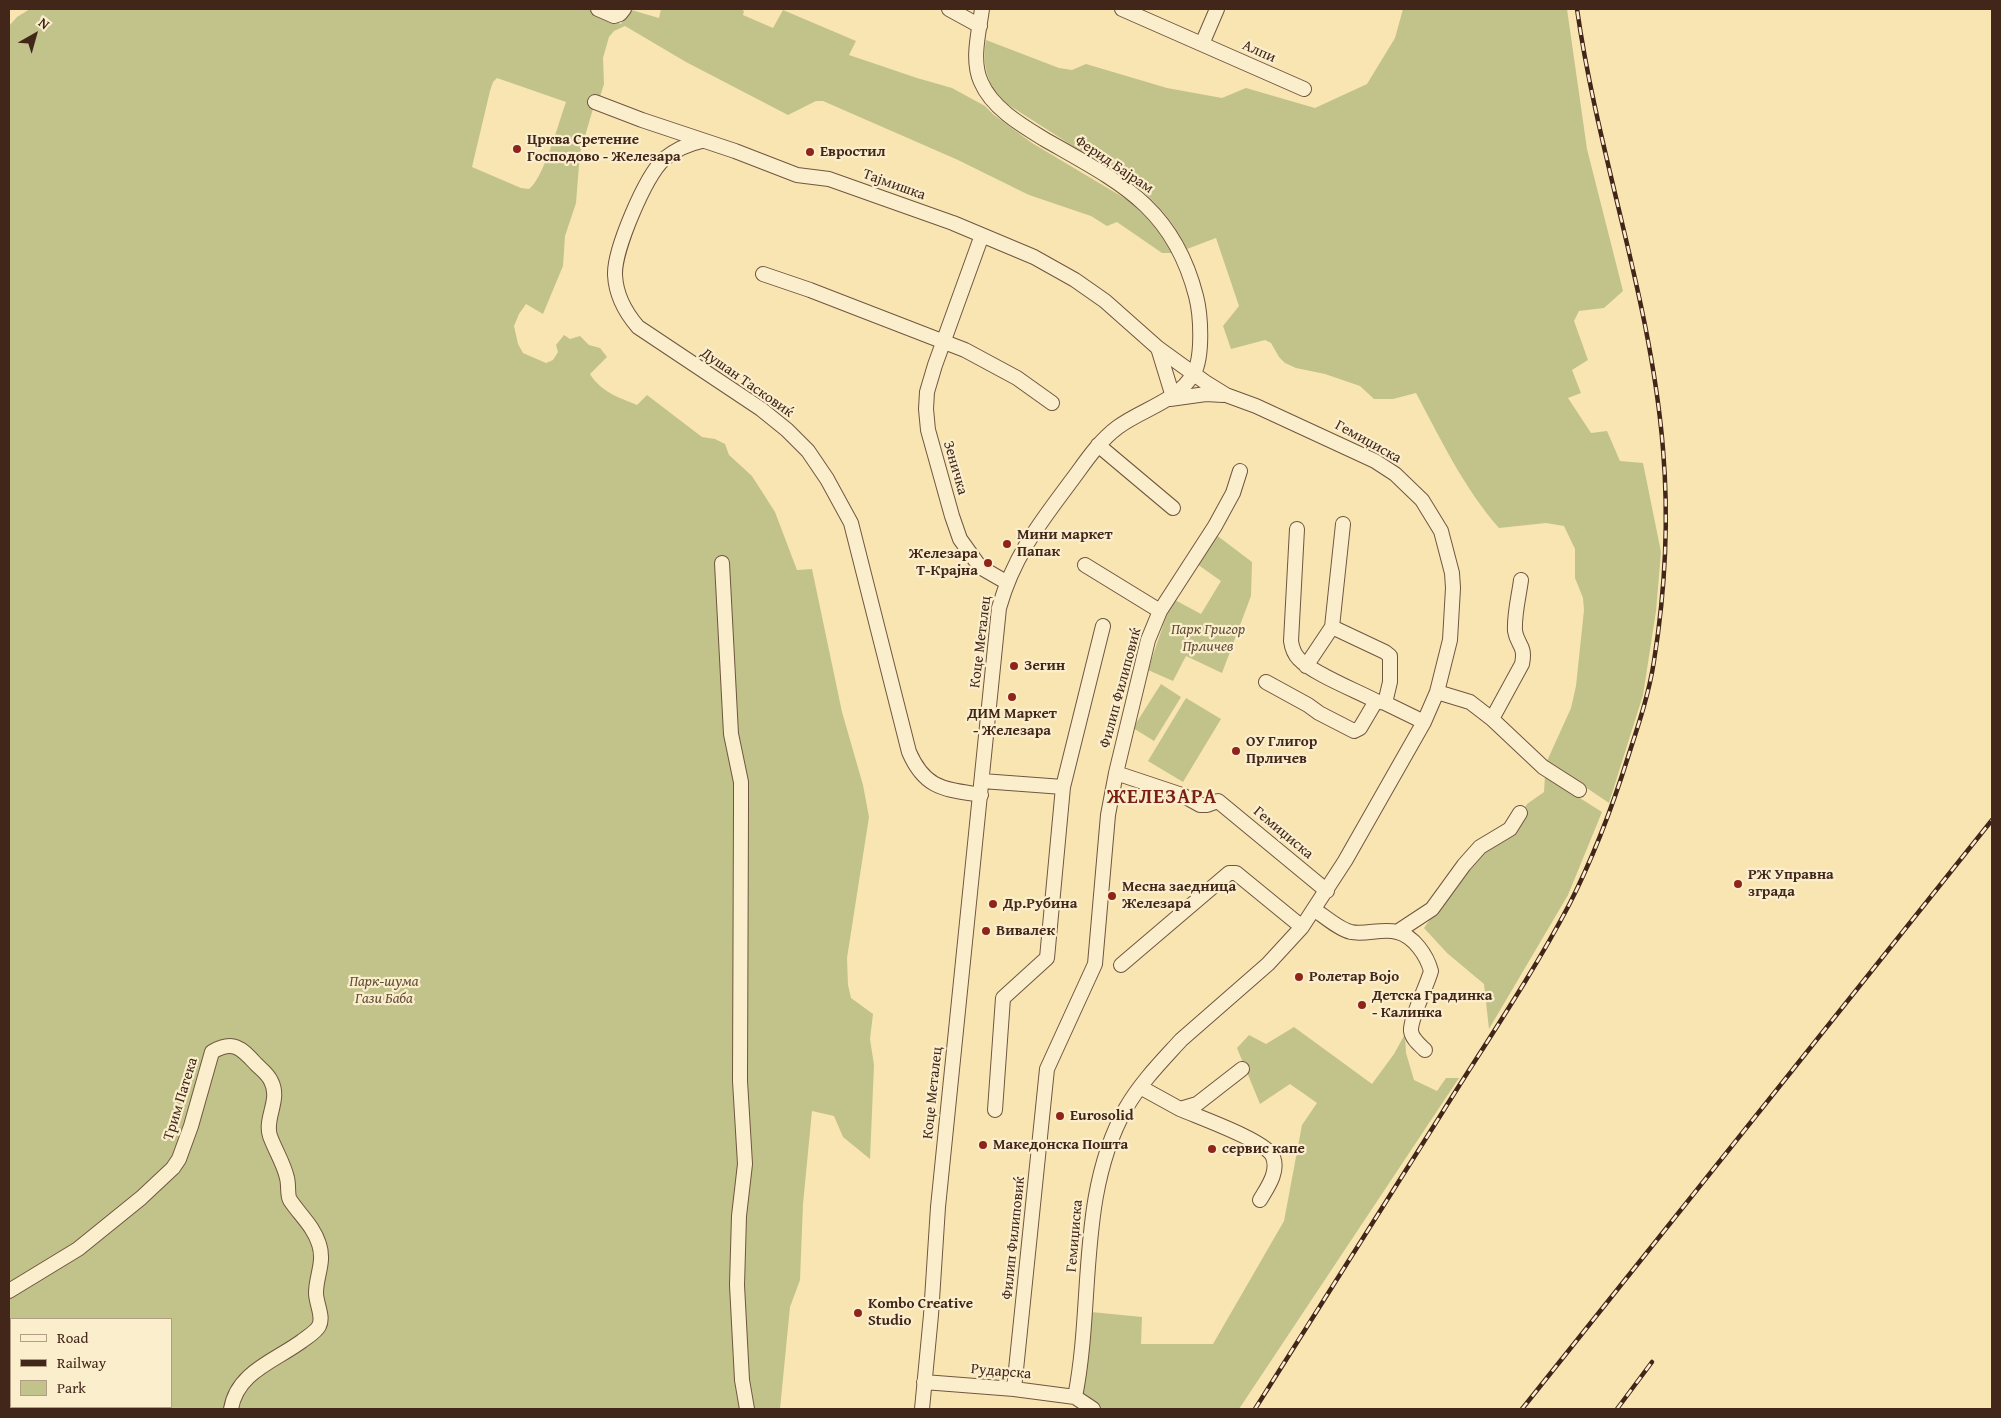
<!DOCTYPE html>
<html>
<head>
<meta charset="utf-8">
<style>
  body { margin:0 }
  #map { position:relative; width:2001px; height:1418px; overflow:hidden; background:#f9e5b2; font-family:"Gentium Book Plus",serif }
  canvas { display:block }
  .frame { position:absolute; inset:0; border:10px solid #42261a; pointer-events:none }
  .legend { position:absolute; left:10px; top:1318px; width:162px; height:90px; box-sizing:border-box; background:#fbeecd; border:1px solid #b19e85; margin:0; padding:6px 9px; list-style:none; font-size:15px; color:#42261a }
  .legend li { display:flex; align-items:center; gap:10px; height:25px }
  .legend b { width:25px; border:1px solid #b19e85 }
  .north { position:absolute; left:10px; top:10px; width:50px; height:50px; -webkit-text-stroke:4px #fbeecd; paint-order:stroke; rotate:38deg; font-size:14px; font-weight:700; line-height:20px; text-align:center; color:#42261a }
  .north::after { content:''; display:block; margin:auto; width:18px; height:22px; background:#42261a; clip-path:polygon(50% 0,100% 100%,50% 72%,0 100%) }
</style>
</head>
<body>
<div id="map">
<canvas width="2001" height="1418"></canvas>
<div class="frame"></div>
<ul class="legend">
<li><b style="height:6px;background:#fbeecd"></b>Road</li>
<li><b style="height:6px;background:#42261a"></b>Railway</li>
<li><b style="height:14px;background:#c1c38a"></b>Park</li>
</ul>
<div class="north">N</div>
</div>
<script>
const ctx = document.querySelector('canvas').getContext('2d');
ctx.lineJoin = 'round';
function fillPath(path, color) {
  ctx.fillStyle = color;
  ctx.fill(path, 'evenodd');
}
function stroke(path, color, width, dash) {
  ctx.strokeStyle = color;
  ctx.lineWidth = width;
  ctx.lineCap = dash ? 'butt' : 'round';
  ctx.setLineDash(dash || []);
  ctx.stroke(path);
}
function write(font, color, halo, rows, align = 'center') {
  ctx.font = font + ' "Gentium Book Plus",serif';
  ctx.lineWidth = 4.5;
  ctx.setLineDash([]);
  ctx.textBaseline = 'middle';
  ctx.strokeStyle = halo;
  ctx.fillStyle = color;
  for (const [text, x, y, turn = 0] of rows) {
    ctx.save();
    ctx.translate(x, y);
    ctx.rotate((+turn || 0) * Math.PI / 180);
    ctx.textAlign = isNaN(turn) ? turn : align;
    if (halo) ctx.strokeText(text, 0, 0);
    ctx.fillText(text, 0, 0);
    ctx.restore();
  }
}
fillPath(new Path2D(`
  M30 9H588L621 24 628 9 659 18 661 9H740L744 11 743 15 773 28 783 10 856 41 849 55 917 78 952 88 985 106 994 115 1032 143 1131 202 1159 229 1174 253H1162L1117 222 1107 226 1091 216 1029 195 958 160 823 101H816L788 115 686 62 625 26 614 31 609 37 603 58 604 84 598 103 595 102 580 153 576 203 565 236 563 266 543 314 526 304 519 314 514 326 518 344 523 353 546 363 553 360 558 352 556 345 564 335 570 339 580 336 589 345 600 348 607 357 590 374C601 392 618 397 637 405L647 395 702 437 715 439 725 444 729 455 752 476 775 512 797 570 812 569 842 712 863 785 869 817 847 958 848 985 851 998 873 1014 870 1039 874 1065 870 1159 843 1137 834 1116 812 1111 803 1204 800 1280 790 1307 780 1409H9V26L17 17ZM497 78 566 102C559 121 544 178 529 189L521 188 472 167 490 91 493 82ZM11 1319H171V1407H11Z
  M1403 9H1567L1587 149 1623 291 1604 308 1579 311 1574 321 1588 360 1572 370 1581 393 1568 398 1591 433 1607 431 1620 461 1643 463 1661 552 1656 611 1643 695 1609 803 1547 761 1571 708 1576 686 1584 610 1583 598 1575 578V549L1564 526 1546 523 1499 528C1464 488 1441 440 1416 393L1393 399H1374L1360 386 1325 374 1296 368 1285 363 1279 357 1271 343 1265 340 1231 349 1223 326 1239 306 1216 238 1187 249C1176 225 1160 206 1140 189L1004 102C987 85 982 64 986 40L1059 68 1072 70 1086 64 1167 88 1222 98 1246 88 1315 108 1367 84 1395 38Z
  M1215 534 1252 562 1251 596 1222 673 1186 656 1173 681 1148 670 1168 611 1175 600 1201 614 1221 581 1197 564Z
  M1161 684 1181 697 1154 741 1133 728Z
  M1186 698 1221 719 1183 782 1148 761Z
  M1545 776 1602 812 1568 895 1489 1029 1484 984 1447 953 1424 928 1463 872 1479 853 1509 835 1527 804 1544 792Z
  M1294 1027 1372 1084 1394 1054 1405 1034 1406 1053 1414 1080 1437 1091 1446 1078H1459L1239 1409H1102L1081 1395 1091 1312 1142 1317 1141 1344H1213L1284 1221 1302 1125 1317 1103 1290 1084 1260 1104 1237 1048 1249 1035 1266 1044Z`), '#c1c38a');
const minor = new Path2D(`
  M598 9 614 16 620 14 624 9
  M949 9 980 26
  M1122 9 1304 89
  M1202 44 1217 9
  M595 102 642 120 735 151 797 175 829 179 953 223 1034 257 1075 280 1105 301 1158 348 1205 382 1226 395 1256 406 1375 461 1395 474 1422 500 1441 531 1452 573 1453 588 1450 640 1437 692 1424 722 1345 861 1302 927 1268 964 1181 1040C1162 1061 1141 1082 1126 1108 1077 1195 1094 1301 1075 1397
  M702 141C688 144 675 150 664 159 645 177 614 250 615 275 616 295 625 312 638 327L761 409 787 430 808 451 827 479 851 523 909 752C925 789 944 789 981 795
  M982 235 935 365 927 392 926 409 928 430 952 516 960 539 980 567 1006 582
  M763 274 810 290 965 350 1017 378 1052 403
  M1158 348 1173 397
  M1170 399 1206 394 1223 395
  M1098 445 1173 508
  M1297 529 1291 641C1292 648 1294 654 1299 659 1312 673 1357 691 1376 701L1385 703 1424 722
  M722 563 731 734 741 782V805L740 1081 745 1164 739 1216 737 1285 742 1380 747 1409
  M1085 565 1160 611
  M1332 627 1385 652 1390 656V682L1385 703
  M1306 666 1332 627 1343 524
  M1266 682 1308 705 1319 713 1354 731 1360 728 1376 701
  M1437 692 1470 702 1492 719 1543 767 1579 790
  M1492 719 1522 664C1526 645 1517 645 1515 631 1514 614 1519 596 1521 580
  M1116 773 1182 795 1200 805H1207L1218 801 1327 891
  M982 781 1063 787
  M1315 910C1324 916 1340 930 1351 932 1365 935 1383 928 1397 932 1414 936 1427 956 1431 971 1427 986 1410 1019 1411 1031 1412 1039 1420 1045 1425 1050
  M1397 932 1432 909 1464 865 1480 847 1510 829 1520 813
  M1121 965 1229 873H1236L1302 927
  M1140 1087 1180 1109 1197 1104 1242 1069
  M1180 1109C1198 1117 1267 1141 1273 1157 1279 1172 1267 1188 1260 1200
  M995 1110 1003 998 1047 958 1063 787 1103 626
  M9 1291 78 1249 141 1198 173 1168 179 1159 191 1126 212 1052C234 1039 242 1049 256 1064 262 1070 268 1074 271 1081 281 1100 264 1118 270 1136 275 1150 284 1164 287 1178 289 1185 287 1195 290 1200 300 1215 314 1227 319 1244 325 1262 316 1276 316 1293 316 1303 324 1317 319 1326 316 1332 307 1337 302 1341 275 1361 237 1372 231 1409
  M924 1382 1014 1389 1075 1397 1093 1409
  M1014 1389 1047 1069 1095 964 1108 815 1116 773 1148 640 1160 611 1215 526 1233 493 1240 471
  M922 1409 931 1315 938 1207 999 608C1014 555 1040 523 1072 480 1086 461 1099 441 1118 427 1144 408 1177 402 1194 373 1203 356 1201 315 1196 296 1173 206 1119 182 1044 139 1021 125 992 108 981 82 971 60 979 32 982 9`);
stroke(minor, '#705640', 16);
stroke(minor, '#fbeecd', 14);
const rail = new Path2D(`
  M1255 1409C1317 1310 1380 1212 1442 1113 1485 1044 1531 977 1569 905 1593 858 1612 808 1628 757 1638 726 1649 694 1654 661 1665 592 1669 520 1663 449 1651 299 1598 157 1577 9
  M1522 1409 1992 820
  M1617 1409 1652 1362`);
stroke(rail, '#42261a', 4.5);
stroke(rail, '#fbeecd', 2.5, [8]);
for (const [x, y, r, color] of [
  [517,149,5,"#8f2418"],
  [810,152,5,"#8f2418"],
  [1007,544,5,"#8f2418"],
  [988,563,5,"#8f2418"],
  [1014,666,5,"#8f2418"],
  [1012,697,5,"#8f2418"],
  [1236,751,5,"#8f2418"],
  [1738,884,5,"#8f2418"],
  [1112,896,5,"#8f2418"],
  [993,904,5,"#8f2418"],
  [986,931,5,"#8f2418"],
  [1299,977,5,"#8f2418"],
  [1362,1005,5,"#8f2418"],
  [1060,1116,5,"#8f2418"],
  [983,1145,5,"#8f2418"],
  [1212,1149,5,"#8f2418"],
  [858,1313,5,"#8f2418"]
]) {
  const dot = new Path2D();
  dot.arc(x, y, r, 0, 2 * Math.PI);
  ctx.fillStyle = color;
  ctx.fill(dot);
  stroke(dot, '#fbeecd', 2);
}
write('15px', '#42261a', '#fbeecd', [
  ["Алпи",1259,52,24],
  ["Ферид Бајрам",1114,165,34],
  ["Тајмишка",894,185,20],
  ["Душан Тасковиќ",747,383,35],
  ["Гемиџиска",1368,442,29],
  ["Зеничка",955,468,74],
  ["Коце Металец",981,642,-83],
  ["Филип Филиповиќ",1121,688,-75],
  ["Гемиџиска",1283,833,40],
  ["Коце Металец",933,1093,-84],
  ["Трим Патека",181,1099,-73],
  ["Гемиџиска",1075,1236,-85],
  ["Филип Филиповиќ",1014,1238,-84],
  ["Рударска",1001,1372,5]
]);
write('bold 15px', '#42261a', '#fbeecd', [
  ["Црква Сретение",527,140],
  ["Господово - Железара",527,157],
  ["Евростил",820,152],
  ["Мини маркет",1017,535],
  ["Папак",1017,552],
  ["Железара",978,554,"right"],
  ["Т-Крајна",978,571,"right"],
  ["Зегин",1024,666],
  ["ДИМ Маркет",1012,714,"center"],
  ["- Железара",1012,731,"center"],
  ["ОУ Глигор",1246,742],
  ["Прличев",1246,759],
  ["РЖ Управна",1748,875],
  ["зграда",1748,892],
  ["Месна заедница",1122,887],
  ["Железара",1122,904],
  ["Др.Рубина",1003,904],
  ["Вивалек",996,931],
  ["Ролетар Војо",1309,977],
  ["Детска Градинка",1372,996],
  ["- Калинка",1372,1013],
  ["Eurosolid",1070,1116],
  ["Македонска Пошта",993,1145],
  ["сервис капе",1222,1149],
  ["Kombo Creative",868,1304],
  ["Studio",868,1321]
], 'left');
write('italic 15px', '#624d36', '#fbeecd', [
  ["Парк Григор",1208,630],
  ["Прличев",1208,647],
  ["Парк-шума",384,982],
  ["Гази Баба",384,999]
]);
ctx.letterSpacing = '1px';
write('bold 20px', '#7a1f14', '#fbeecd', [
  ["ЖЕЛЕЗАРА",1162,798]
]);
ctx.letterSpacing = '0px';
</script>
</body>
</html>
